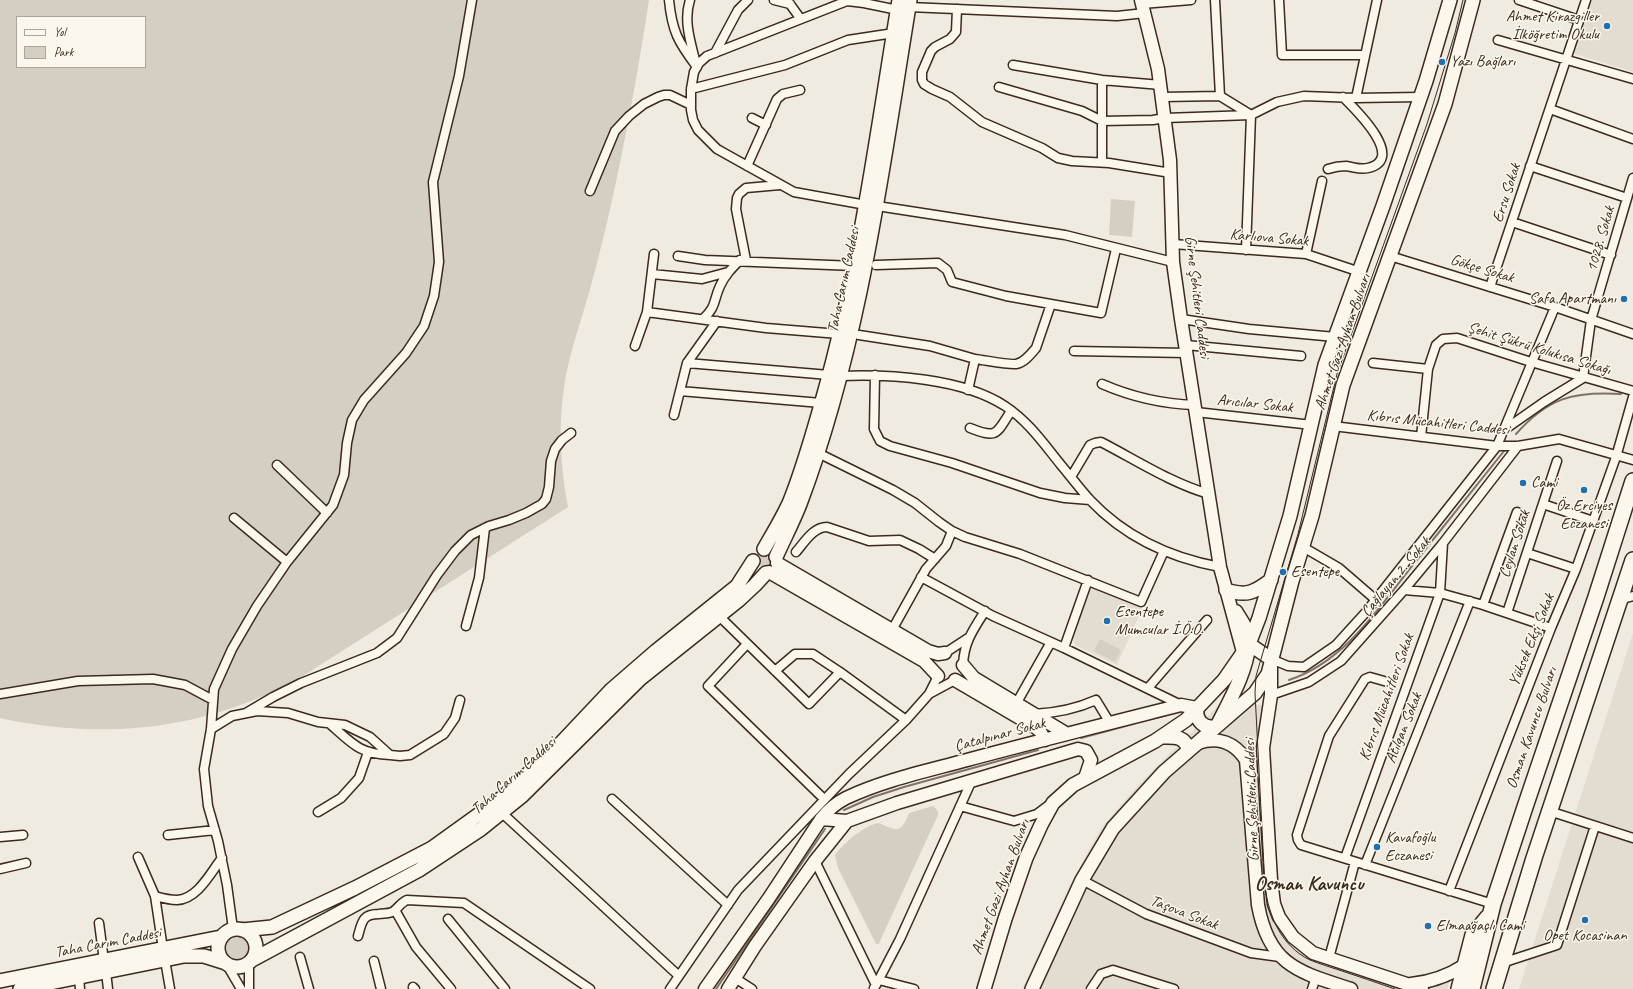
<!DOCTYPE html>
<html>
<head>
<meta charset="utf-8">
<style>
  body { margin:0 }
  #map { position:relative; width:1633px; height:989px; overflow:hidden; background:#f0ebe0; font-family:Caveat,sans-serif }
  canvas { display:block }
  .legend { position:absolute; left:16px; top:16px; width:130px; height:52px; box-sizing:border-box; background:#fbf7ec; border:1px solid #aea59a; margin:0; padding:5px 7px; list-style:none; font-size:12px; color:#3b2a1e }
  .legend li { display:flex; align-items:center; gap:8px; height:20px }
  .legend b { width:20px; border:1px solid #aea59a }
</style>
</head>
<body>
<div id="map">
<canvas width="1633" height="989"></canvas>
<ul class="legend">
<li><b style="height:5px;background:#fbf7ec"></b>Yol</li>
<li><b style="height:11px;background:#d5cec3"></b>Park</li>
</ul>
</div>
<script>
const ctx = document.querySelector('canvas').getContext('2d');
ctx.lineJoin = 'round';
function fillPath(path, color) {
  ctx.fillStyle = color;
  ctx.fill(path, 'evenodd');
}
function stroke(path, color, width, dash) {
  ctx.strokeStyle = color;
  ctx.lineWidth = width;
  ctx.lineCap = dash ? 'butt' : 'round';
  ctx.setLineDash(dash || []);
  ctx.stroke(path);
}
function write(font, color, halo, rows, align = 'center') {
  ctx.font = font + ' Caveat,sans-serif';
  ctx.lineWidth = 3;
  ctx.setLineDash([]);
  ctx.textBaseline = 'middle';
  ctx.strokeStyle = halo;
  ctx.fillStyle = color;
  for (const [text, x, y, turn = 0] of rows) {
    ctx.save();
    ctx.translate(x, y);
    ctx.rotate((+turn || 0) * Math.PI / 180);
    ctx.textAlign = isNaN(turn) ? turn : align;
    if (halo) ctx.strokeText(text, 0, 0);
    ctx.fillText(text, 0, 0);
    ctx.restore();
  }
}
fillPath(new Path2D(`
  M1589 0H1633V72L1572 53Z
  M1093 584 1142 609 1117 665 1075 645 1072 633Z
  M1633 633V989H1519Z
  M1224 700 1275 707 1268 746 1276 897 1289 927 1313 949 1406 976 1421 978 1453 970 1447 989H1022L1072 881 1102 827 1141 782Z`), '#e2dcd1');
fillPath(new Path2D(`
  M0 0H649C638 72 625 143 609 214 601 247 593 281 583 313 576 336 569 357 565 381 558 423 560 465 568 507L303 676C208 730 106 741 0 718ZM17 17H145V67H17Z
  M1111 199 1135 201 1132 237 1109 235Z
  M758 561a7 7 0 1 1 14 0a7 7 0 1 1-14 0Z
  M1100 639 1121 650 1115 662 1094 651Z
  M933 806 938 811V815L880 941 879 944H876L838 868 835 855C843 844 865 824 879 823 897 831 901 834 909 813Z
  M223 948a14 14 0 1 1 28 0a14 14 0 1 1-28 0Z`), '#d5cec3');
stroke(new Path2D(`
  M1516 434C1548 398 1573 391 1621 394
  M1289 680C1348 661 1383 601 1420 556 1448 521 1476 486 1504 451
  M1081 738 1167 715
  M844 810 873 797 904 787 1038 750
  M716 989 825 829`), '#7f7367', 2);
const street = new Path2D(`
  M669 0C672 31 678 42 697 67
  M690 0C683 21 691 43 696 64
  M774 0 790 4
  M787 0 800 18
  M1215 0 1220 96
  M1279 0 1282 55H1365
  M1519 0 1579 20
  M1142 4 1191 0
  M909 7 1117 16 1145 13
  M957 9 956 32 950 39 935 47 931 51 922 72V80L924 84 932 89 950 97 982 122 1042 148 1058 158 1072 161 1109 163 1171 173
  M1498 40 1633 79
  M715 53 738 10 748 0
  M1013 65 1102 80 1161 85
  M999 87 1082 111 1102 121 1153 120 1165 118 1251 115 1277 102 1304 96 1356 98 1420 97
  M691 89 785 65 848 40 894 33
  M1162 97 1220 96 1251 115 1246 250
  M1356 98 1377 0
  M1550 109 1633 139
  M752 118 766 125
  M1102 162V80
  M747 166 777 99 783 94 800 90
  M1530 166 1627 198
  M1328 169C1334 167 1340 166 1346 166 1354 167 1360 170 1368 168 1407 159 1355 109 1343 97
  M590 191 615 131 629 116 644 104 658 97 664 95H670L691 105
  M866 205 794 192 717 149 698 130 693 120 691 110V89L694 72 699 63 707 56 847 1 864 3 898 10
  M877 206 1065 235 1173 262
  M1512 222 1611 255
  M1173 244 1306 254 1360 272
  M1306 254 1322 181
  M678 256 705 260 855 266
  M1390 256 1555 307 1633 334
  M746 260 736 209 737 198 739 194 746 188 780 185
  M876 265 938 263 947 270 952 282 1006 296 1101 313 1116 249
  M652 274 702 279 728 272
  M1490 287 1586 0
  M647 312 766 328 839 334
  M703 319C717 306 713 301 720 286 725 275 732 268 740 260
  M1181 319 1249 329 1335 337
  M859 335 930 346 975 359
  M1186 345 1301 356
  M635 346 647 312 654 254
  M1074 351 1187 353
  M687 363 829 375
  M1373 363 1428 369
  M875 375 874 429 880 441 890 446 952 463 1040 493 1065 498 1090 500
  M840 376C890 374 962 378 1005 406 1028 421 1044 444 1061 465 1071 477 1080 489 1090 500 1125 537 1171 558 1220 567
  M1102 384C1132 397 1162 404 1195 405
  M968 390 975 359C984 360 1009 365 1016 364 1024 363 1031 354 1036 348L1051 304
  M680 391 821 403
  M1196 412 1312 425
  M674 415 687 363 717 321
  M1333 426 1497 446H1518L1559 439 1633 460
  M970 428C998 439 996 434 1011 411
  M1504 430 1544 402 1583 378 1591 320 1633 178
  M1421 437 1428 369 1436 345 1443 339 1457 338 1531 362 1633 391
  M818 453 893 490 915 503 939 522 952 531 965 537 1020 554 1141 602 1164 551
  M277 465 327 513
  M1071 477 1090 445 1095 443 1101 442C1136 460 1171 483 1209 494
  M1543 504 1593 521
  M234 518 287 562
  M1303 547 1339 568 1376 600
  M796 552C804 543 813 527 827 527L869 541 900 540 919 549 935 559
  M1527 553 1576 569
  M921 577 993 616 1064 648 1181 705
  M1404 590 1440 593 1483 605 1551 628
  M1619 600 1633 596
  M1483 605 1517 512
  M1507 613 1557 461
  M719 616 809 704 840 672 906 720
  M466 626 479 578 485 528
  M892 630 926 569 946 546 952 531
  M747 644 708 686 824 799
  M1064 648 1088 580
  M945 653 968 638
  M1271 659 1288 666 1304 667 1336 645 1366 612 1497 446 1555 307
  M963 665C964 642 973 630 985 611
  M775 671 795 654H813L840 672
  M1391 683 1370 677 1365 679 1329 736 1297 835 1298 840 1301 845 1493 904
  M1148 688 1207 620
  M0 694 78 681 153 679 185 685 213 700
  M929 694 955 680
  M1271 695 1309 682 1341 661 1404 590 1443 543 1518 446
  M1016 704 1051 642
  M246 713 273 697 301 683 377 653 397 638 437 575 455 551 471 535 489 526 509 520 526 513 542 504 546 499 549 487 551 461 555 449 562 440 571 433
  M1034 714C1056 713 1076 709 1096 700L1110 723
  M330 724C352 743 359 754 390 755
  M211 729 232 716 257 711 288 713 318 722 345 725 370 737 390 755 400 756 410 755 444 734 455 718 460 700
  M612 799 728 905
  M960 806 1014 821 1037 814 1049 805
  M1549 811 1633 838
  M318 812 341 798 359 778 368 752
  M502 813 679 976
  M168 835 215 830
  M0 837 23 835
  M138 857 155 896 163 949
  M1345 858 1440 593 1443 543
  M815 861 876 985 874 988
  M1365 865 1470 601
  M0 869 26 863
  M1082 880 1146 914 1251 953 1280 957
  M1449 891 1551 628 1576 569 1616 457 1633 397
  M155 896C162 898 170 900 177 900 198 899 211 872 222 858
  M395 910 416 947 451 989
  M448 919 505 989
  M99 923 104 961
  M233 929 227 885 218 841 208 806 204 769 211 729 214 689 232 649 257 606 287 562 333 505 344 475 347 443 352 420 364 400 406 353 424 326 434 296 439 262 433 182 459 76 472 0
  M358 936C362 922 362 914 379 914 383 913 388 914 392 912 397 910 400 903 407 900L464 903 590 989
  M300 957 309 989
  M1329 958 1355 862
  M165 960 170 989
  M374 961 381 989
  M249 963V989
  M1502 963 1557 945 1595 826
  M227 965 241 989
  M106 972 108 989
  M79 977 80 989
  M735 978 752 989
  M879 980 914 989
  M876 985 900 939 972 780
  M413 987 415 989
  M670 989 738 890 849 774 906 720 929 694 938 676
  M1091 989 1101 974 1113 970 1174 989
  M1312 989 1316 977`);
const secondary = new Path2D(`
  M1141 0 1158 69 1170 160 1173 262 1181 319 1220 567 1243 652
  M777 563 928 651 938 654 945 653
  M769 572 924 661 938 676
  M1236 611 1244 624 1249 644
  M963 665 974 678 1067 734
  M1271 665V695L1263 748 1271 880 1274 904 1279 917 1293 937 1313 953 1422 989
  M955 680 1035 727 1040 731 1045 740
  M1198 743C1218 736 1235 743 1246 760L1258 905C1269 966 1299 972 1351 989
  M821 819 847 821 897 803 1078 749 1086 751 1091 760 1085 778
  M1411 984C1431 982 1448 976 1465 965
  M705 989 769 898 821 819C828 810 836 803 846 798 884 780 927 771 967 760 1038 741 1110 723 1181 705L1197 708
  M728 989 755 946 815 861 847 821`);
const primary = new Path2D(`
  M764 549C773 533 783 517 790 501 804 466 814 430 824 394 860 265 877 132 899 0
  M776 557C784 539 793 522 800 504 861 342 882 170 910 0
  M1226 590C1247 597 1255 592 1271 580
  M1197 708C1195 721 1205 730 1217 726 1230 700 1246 673 1249 644L1271 659
  M1161 737C1174 737 1184 735 1189 750
  M218 948a19 19 0 1 1 38 0a19 19 0 1 1-38 0Z
  M242 930 272 927 355 888 432 848 503 797 562 742 611 690 656 651 737 586 753 561
  M252 960 419 870 481 829 522 796 640 679 739 600 755 585 766 573
  M0 981 221 937
  M20 989 184 956H204L223 962
  M984 989 1005 919 1026 858 1041 825 1053 803 1073 785 1155 741 1186 720 1224 680 1249 644 1259 618 1290 516 1325 365 1383 206 1426 81 1450 0
  M1032 989 1082 880 1113 828 1164 772 1255 693 1268 674 1292 581 1312 516 1343 385 1445 104 1473 0`);
const highway = new Path2D(`
  M1459 989 1473 935 1488 917
  M1472 989 1493 904 1525 807 1596 597 1633 481
  M1494 989 1534 858 1633 560`);
stroke(street, '#3b2a1e', 11);
stroke(secondary, '#3b2a1e', 15);
stroke(primary, '#3b2a1e', 16);
stroke(highway, '#3b2a1e', 18);
stroke(street, '#fbf7ec', 8);
stroke(secondary, '#fbf7ec', 12);
stroke(primary, '#fbf7ec', 13);
stroke(highway, '#fbf7ec', 15);
stroke(new Path2D(`
  M1395 989C1377 983 1358 976 1339 970 1330 967 1320 964 1310 960 1281 946 1269 916 1265 887L1255 693 1256 676 1298 534 1337 374 1427 124 1455 33 1463 0`), '#3b2a1e', 1);
for (const [x, y, r, color] of [
  [1607,26,4,"#1f6fb2"],
  [1442,62,4,"#1f6fb2"],
  [1624,299,4,"#1f6fb2"],
  [1523,483,4,"#1f6fb2"],
  [1584,490,4,"#1f6fb2"],
  [1283,572,4,"#1f6fb2"],
  [1107,621,4,"#1f6fb2"],
  [1377,847,4,"#1f6fb2"],
  [1585,920,4,"#1f6fb2"],
  [1428,926,4,"#1f6fb2"]
]) {
  const dot = new Path2D();
  dot.arc(x, y, r, 0, 2 * Math.PI);
  ctx.fillStyle = color;
  ctx.fill(dot);
  stroke(dot, '#fbf7ec', 1.5);
}
write('16px', '#3b2a1e', '#fbf7ec', [
  ["Ahmet Kirazgiller",1599,17,"right"],
  ["İlköğretim Okulu",1599,35,"right"],
  ["Yazı Bağları",1450,62],
  ["Safa Apartmanı",1616,299,"right"],
  ["Cami",1531,483],
  ["Öz Erciyes",1584,506,"center"],
  ["Eczanesi",1584,524,"center"],
  ["Esentepe",1291,572],
  ["Esentepe",1115,612],
  ["Mumcular İ.Ö.O.",1115,630],
  ["Kavafoğlu",1385,838],
  ["Eczanesi",1385,856],
  ["Elmaağaçlı Cami",1436,926],
  ["Opet Kocasinan",1585,936,"center"]
], 'left');
write('16px', '#3b2a1e', '#fbf7ec', [
  ["Ersu Sokak",1507,193,-72],
  ["Karlıova Sokak",1269,238,5],
  ["1028. Sokak",1601,239,-74],
  ["Gökçe Sokak",1482,269,17],
  ["Taha Carım Caddesi",844,280,-78],
  ["Girne Şehitleri Caddesi",1197,297,83],
  ["Ahmet Gazi Ayhan Bulvarı",1343,342,-71],
  ["Şehit Şükrü Kolukısa Sokağı",1539,349,17],
  ["Arıcılar Sokak",1255,404,6],
  ["Kıbrıs Mücahitleri Caddesi",1438,423,6],
  ["Ceylan Sokak",1515,544,-72],
  ["Çağlayan 2. Sokak",1396,577,-50],
  ["Yüksek Ekşi Sokak",1532,640,-68],
  ["Kıbrıs Mücahitleri Sokak",1387,697,-70],
  ["Atılgan Sokak",1404,728,-68],
  ["Osman Kavuncu Bulvarı",1532,728,-71],
  ["Çatalpınar Sokak",1000,735,-15],
  ["Taha Carım Caddesi",514,776,-42],
  ["Girne Şehitleri Caddesi",1252,800,-92],
  ["Ahmet Gazi Ayhan Bulvarı",1001,887,-70],
  ["Taşova Sokak",1184,913,21],
  ["Taha Carım Caddesi",108,943,-11]
]);
write('bold 20px', '#3b2a1e', '#fbf7ec', [
  ["Osman Kavuncu",1309,885]
]);
</script>
</body>
</html>
